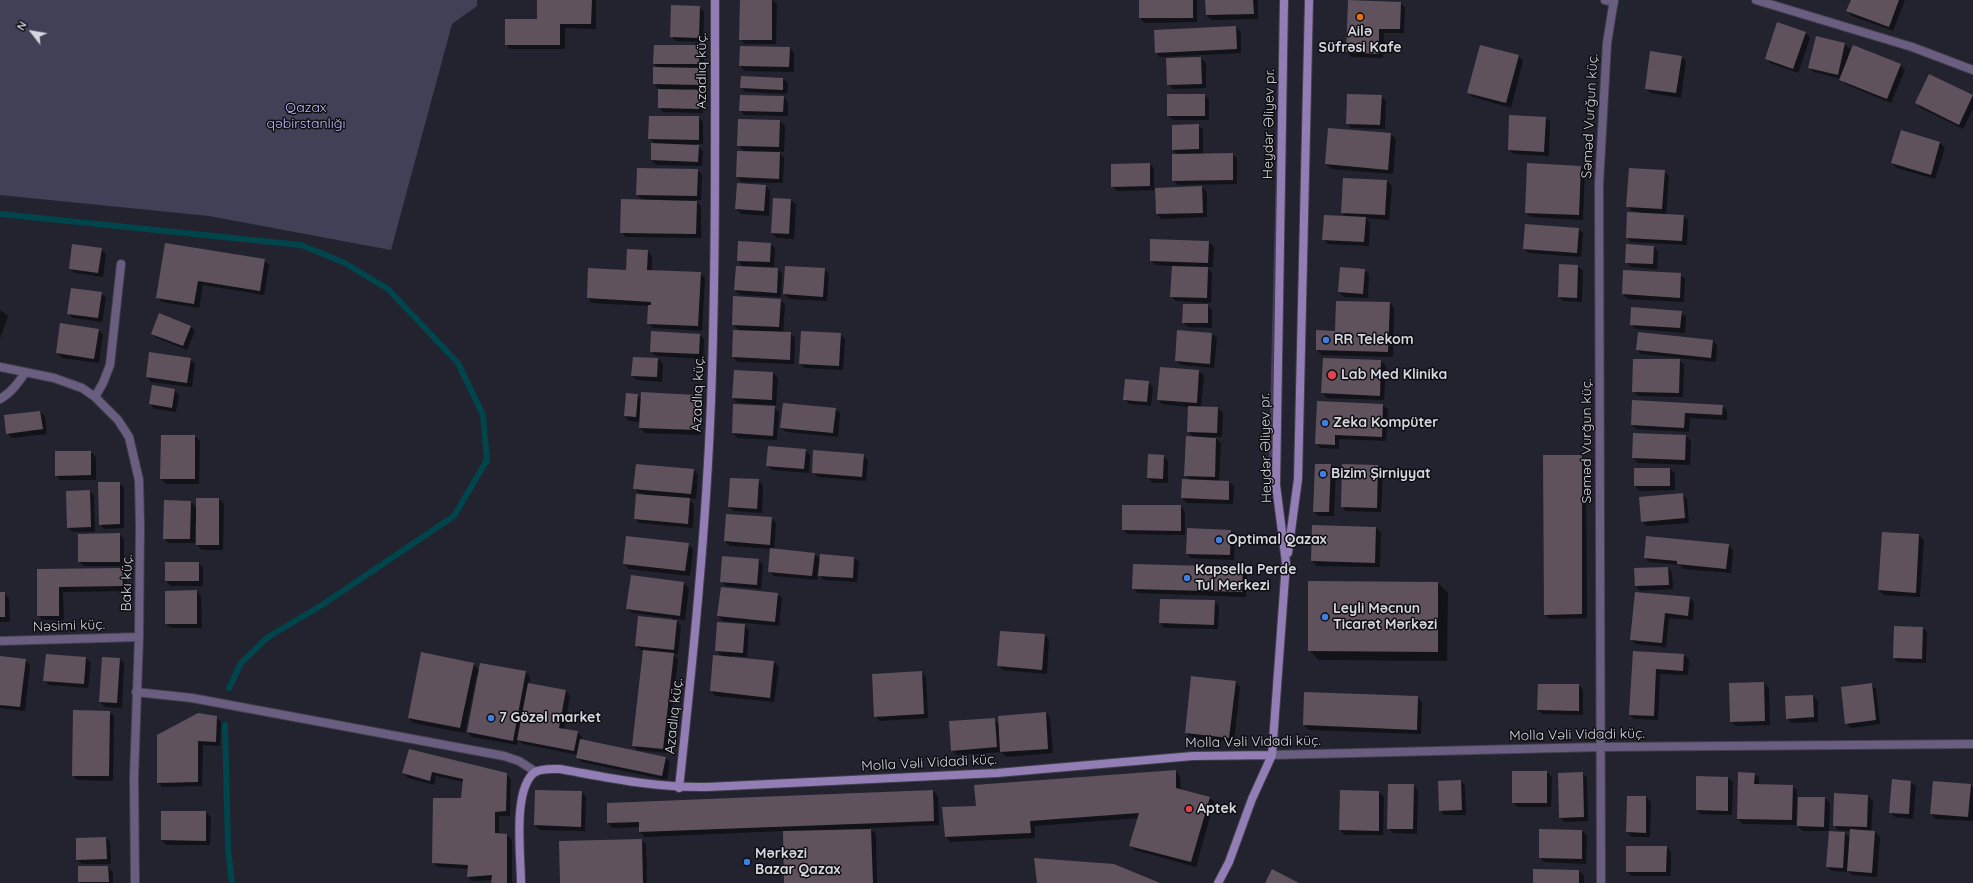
<!DOCTYPE html>
<html>
<head>
<meta charset="utf-8">
<style>
  body { margin:0 }
  #map { position:relative; width:1973px; height:883px; overflow:hidden; background:#23222f; font-family:Quicksand,sans-serif }
  canvas { display:block }
  .north { position:absolute; left:12px; top:12px; width:40px; height:40px; -webkit-text-stroke:3px #0d0d12; paint-order:stroke; rotate:301deg; font-size:11px; font-weight:700; line-height:16px; text-align:center; color:#d6d6df }
  .north::after { content:''; display:block; margin:auto; width:14px; height:18px; background:#d6d6df; clip-path:polygon(50% 0,100% 100%,50% 72%,0 100%) }
</style>
</head>
<body>
<div id="map">
<canvas width="1973" height="883"></canvas>
<div class="north">N</div>
</div>
<script>
const ctx = document.querySelector('canvas').getContext('2d');
ctx.lineJoin = 'round';
function fillPath(path, color) {
  ctx.fillStyle = color;
  ctx.fill(path, 'evenodd');
}
function stroke(path, color, width, dash) {
  ctx.strokeStyle = color;
  ctx.lineWidth = width;
  ctx.lineCap = dash ? 'butt' : 'round';
  ctx.setLineDash(dash || []);
  ctx.stroke(path);
}
function write(font, color, halo, rows, align = 'center') {
  ctx.font = font + ' Quicksand,sans-serif';
  ctx.lineWidth = 3;
  ctx.setLineDash([]);
  ctx.textBaseline = 'middle';
  ctx.strokeStyle = halo;
  ctx.fillStyle = color;
  for (const [text, x, y, turn = 0] of rows) {
    ctx.save();
    ctx.translate(x, y);
    ctx.rotate((+turn || 0) * Math.PI / 180);
    ctx.textAlign = isNaN(turn) ? turn : align;
    if (halo) ctx.strokeText(text, 0, 0);
    ctx.fillText(text, 0, 0);
    ctx.restore();
  }
}
fillPath(new Path2D(`
  M0 0H477V6L452 24 391 250 209 216 0 195Z
  M1280 0H1288L1277 457H1269Z`), '#424057');
fillPath(new Path2D(`
  M538 0H596V29L565 28V49H510L506 44 538 20Z
  M741 0H773L777 4 776 44H745L740 39Z
  M1140 0H1197V22L1145 23 1140 18Z
  M1206 0H1258V19L1211 20 1206 15Z
  M1852 0H1905L1893 31 1852 16 1848 11Z
  M1401 3 1405 8 1404 33H1384L1383 58 1352 57 1347 52Z
  M699 7 704 12 703 42 676 41 671 36Z
  M1236 27 1241 32V53L1160 57 1156 53Z
  M1806 33 1810 38 1798 73 1770 63 1766 58Z
  M1816 37 1845 44 1850 49 1848 57 1900 65 1905 70 1891 103 1845 84 1841 79 1814 72 1809 68Z
  M699 46 704 51V69H700L704 74V89H686V91H699L704 96 703 113 663 112 659 107 660 90 654 84 659 68 654 64Z
  M790 48 794 53V72L745 71 740 66Z
  M1519 56 1523 61 1511 108 1473 97 1468 93Z
  M1681 57 1686 61 1681 98 1651 93 1646 89Z
  M1201 58 1206 63V88L1173 89 1168 84Z
  M1930 75 1973 96V109L1963 129 1921 108 1916 103Z
  M783 79 788 83 787 94 746 92 741 88Z
  M1204 95 1209 99V120H1173L1168 115Z
  M1381 96 1386 101 1385 129 1352 128 1347 123Z
  M784 97 788 102V116L745 115 740 110Z
  M698 117 703 122V144H696L703 151 702 166 656 165 652 160 655 144 650 139Z
  M1546 118 1550 122 1549 156 1514 154 1509 150Z
  M780 121 785 126 784 152 778 151 784 158 783 183 742 182 737 177 745 152 738 145Z
  M1198 125 1203 130V154H1232L1237 158V184L1178 185 1173 180 1178 155 1173 149Z
  M1329 129 1391 134 1396 139 1393 174 1331 169 1326 164Z
  M1901 131 1940 143 1945 148 1935 179 1897 168 1892 163Z
  M1149 164 1154 168V189L1202 187 1207 192V217L1161 219 1157 214 1156 190 1117 191 1112 186Z
  M1581 167 1585 171 1583 220 1531 217 1526 213Z
  M697 170 702 174 701 200H695L701 206V238L626 237 621 232 643 201 637 195Z
  M1664 171 1669 176 1666 215 1683 216 1688 220 1687 245 1631 242 1627 237 1640 212 1632 211 1627 206Z
  M1387 181 1392 186 1389 220 1366 218 1370 223 1369 246 1328 244 1323 239 1347 217 1342 212Z
  M738 184 766 186 770 191 769 216 741 214 736 209Z
  M774 199 791 200 796 205 794 239 777 238 772 233Z
  M1578 229 1583 233 1581 257 1529 253 1524 249Z
  M1209 242 1214 247 1213 267H1206L1212 273 1211 303 1176 301 1171 296 1173 266 1155 265 1151 260Z
  M166 244 264 260 269 265 264 295 203 285 199 308 162 302 157 297Z
  M770 244 775 248 774 267 743 266 738 261Z
  M1654 247 1658 252 1657 269 1631 267 1626 262Z
  M101 249 106 254 103 277 75 273 70 269Z
  M648 251 652 256V271L700 273 705 278 702 331 653 328 648 323 649 306 592 303 588 298 627 271Z
  M1578 266 1583 271 1582 302 1563 301 1559 296Z
  M786 267 824 269 829 274 827 301 789 299 784 294Z
  M778 269 782 274 781 297 740 295 735 290Z
  M1364 270 1369 274 1368 298 1344 297 1339 292Z
  M1680 274 1685 279 1684 302 1628 299 1623 294Z
  M101 293 106 298 102 322 73 318 68 313Z
  M780 300 785 305 783 333H790L795 338 794 364 738 362 733 357 740 331 733 324Z
  M1390 303 1394 308 1393 357 1322 355 1317 350 1336 332Z
  M1207 305 1212 310V328L1188 327 1183 322Z
  M0 310 8 316 0 338Z
  M1681 312 1686 317 1685 333 1636 329 1631 324Z
  M190 326 195 331 187 350 157 338 152 333Z
  M99 330 103 335 99 363 62 358 57 353Z
  M1178 331 1212 334 1217 338 1214 368 1181 365 1176 361Z
  M840 334 845 339 843 370 805 368 800 364Z
  M700 335 704 339 703 359 656 356 651 351Z
  M1713 341 1717 345 1716 362 1641 354 1637 350Z
  M634 358 658 359 663 364 662 382 637 380 632 376Z
  M190 359 195 364 192 387 151 382 147 377Z
  M1679 360 1684 365 1683 397 1638 396 1633 391Z
  M1381 361 1386 366 1384 400 1327 398 1322 393Z
  M1160 368 1199 371 1204 376 1201 408H1218L1223 413 1222 437H1214L1221 443 1219 481 1229 482 1234 486 1233 504 1187 503 1182 498 1190 480 1185 475 1194 438 1188 431 1189 407 1162 404 1158 399Z
  M773 373 778 378 776 405 738 403 733 398Z
  M1148 382 1153 387 1151 406 1129 404 1124 399Z
  M174 390 179 395 176 412 155 409 150 404Z
  M642 393 697 396 702 400 700 435 645 433 640 428V422L629 421 625 416 637 395 641 399Z
  M1633 401 1722 406 1727 410V420L1690 418 1689 432 1637 429 1632 425Z
  M1383 405 1388 410 1386 441 1339 439V449L1321 448 1316 443Z
  M774 407 779 412 777 440 737 438 733 433Z
  M835 409 840 413 838 437 786 432 781 428Z
  M40 412 45 416 47 434 12 438 7 433Z
  M195 436 200 441 199 484H166L161 479Z
  M1686 436 1691 441 1690 465 1638 463 1633 458Z
  M805 450 810 455 809 473 772 470 767 465Z
  M91 452 96 457V480H60L56 475Z
  M863 455 868 460 866 481 818 477 813 472Z
  M1163 456 1168 461V483H1153L1148 478Z
  M1582 456 1586 461 1587 618 1549 619 1545 614Z
  M1316 465H1331L1336 470 1334 516H1318L1314 511Z
  M1378 466 1383 471 1381 512 1346 511 1342 506Z
  M1670 469 1675 474V490L1640 491 1635 486Z
  M694 470 698 475 696 499 688 498 694 504 693 528 639 523 635 518 645 494 639 493 634 488Z
  M758 480 763 485 762 513 734 511 729 506Z
  M119 483 124 488V528L104 529 100 524Z
  M90 491 94 496 95 532H73L68 527Z
  M1682 495 1687 499 1689 523 1647 526 1642 521Z
  M197 499H219L224 504 223 550H202L197 545V523H195V543H169L164 538 191 502 197 508Z
  M1180 506 1185 511V535L1128 534 1123 530Z
  M771 518 776 523 774 550 814 554 821 560 854 558 859 562 857 582 824 580 819 575 820 566H818L817 580 774 576 769 571 771 549 730 546 725 541Z
  M1313 526 1376 528 1381 532 1380 567 1317 566 1312 561Z
  M1231 531 1235 536 1234 560 1191 558 1187 554Z
  M119 534 124 539V566H84L79 562Z
  M1919 535 1924 540 1920 597 1884 595 1879 590Z
  M688 544 693 549 690 576 629 569 624 564Z
  M1728 545 1733 550 1731 573 1683 569 1680 565 1649 562 1645 558Z
  M759 560 763 565 761 589 726 586 721 581Z
  M199 563 203 568V586H171L166 581Z
  M1243 568 1247 573 1246 597 1138 593 1133 588Z
  M1668 568 1672 573 1673 589 1640 591 1636 586Z
  M122 569 127 574V591L63 592 64 620H43L38 616V570Z
  M631 577 684 583 689 588 685 620 675 619 681 626 678 654H673L678 659 667 753 637 750 633 745 644 651 641 650 636 646 672 620V618L632 613 627 609Z
  M1438 583 1448 593 1447 661 1319 660 1309 650Z
  M197 591 201 596 202 628H171L166 624Z
  M0 593H4L9 598 10 622H0Z
  M1636 593 1690 598 1694 603 1693 620 1669 618 1666 647 1636 644 1631 640Z
  M777 594 782 598 779 626 723 621 718 616Z
  M1214 601 1219 606 1218 629 1165 628 1160 623Z
  M744 625 749 630 747 657 732 656V658L774 662 779 667 774 702 715 696 711 691 722 657 716 650Z
  M1923 628 1927 632 1926 663 1898 662 1894 658Z
  M1045 635 1049 640 1047 674 1003 670 998 665Z
  M1634 652 1684 655 1689 659 1688 675 1660 674 1658 720 1635 719 1630 715Z
  M47 655 86 658 91 663 88 688 49 685 44 680Z
  M0 657 25 660 30 665 25 711 0 708Z
  M120 659 124 663 122 708 105 707 100 702Z
  M473 664 479 670 526 672 530 677 529 684 566 691 570 696 564 730 577 732 582 737V740L666 758 670 762 667 780 582 762 577 757 578 755 523 744 518 740 517 745 472 737 468 732 478 675 477 674 465 733 413 723 409 718Z
  M921 672 926 677 928 718 880 721 875 716Z
  M1235 682 1240 687 1234 742 1190 737 1186 733Z
  M1764 683 1769 688 1770 725 1736 726 1731 722 1730 684Z
  M1871 684 1876 689 1880 724 1851 728 1846 723Z
  M1579 685 1583 690V715L1543 714 1538 710Z
  M1813 696 1818 701V722L1792 723 1787 718Z
  M1417 697 1422 702 1421 734 1309 730 1304 725Z
  M109 712 114 716 113 781 77 780 73 775Z
  M1046 713 1050 718 1053 753 1006 757 1001 752 957 755 952 750 994 719 999 724Z
  M216 717 221 722 220 746 203 745 202 786 162 787 158 782Z
  M410 750 506 774 511 779 510 816H499V835H507L512 840V883H492V880L472 881 468 877 469 869 438 867 433 862 462 799 464 782 436 776 434 785 408 778 403 773Z
  M1176 771 1180 776 1181 790 1210 798 1214 802 1196 867 1135 850 1130 845 1138 818 1035 826V838L951 842 946 837 977 807Z
  M1547 772 1552 777 1551 807H1518L1513 802Z
  M1582 773 1587 778 1588 821 1565 822 1560 817Z
  M1739 773 1754 774 1759 778V785L1792 786 1797 790 1796 825 1743 824 1738 819Z
  M1697 777 1728 778 1733 782 1732 815 1701 814 1697 810Z
  M1461 781 1465 786 1466 815H1444L1440 810Z
  M1911 782 1916 786 1913 819 1895 817 1890 812Z
  M1413 785 1418 790 1417 834 1393 833 1388 828Z
  M1971 785 1973 788V821L1936 819 1931 814Z
  M933 791 938 796 939 825 869 828 876 834 877 883H785L784 831 645 837 640 832V827L613 828 608 823V804Z
  M582 792 586 797 585 831 540 830 535 825Z
  M1379 792 1384 797 1383 835H1345L1340 830Z
  M1868 796 1873 801 1871 832H1875L1880 837 1877 877 1852 875 1847 870V872L1832 871 1827 867 1845 833 1850 838 1851 831 1838 830 1834 825Z
  M1646 797 1651 802 1650 837H1632L1627 832Z
  M1799 798H1825L1830 803 1829 831H1803L1798 826Z
  M206 812 211 817 210 845H166L162 840Z
  M1582 831 1587 835 1586 864 1544 862 1540 858Z
  M106 838 110 842 111 864H82L77 860Z
  M641 840 646 844 647 883H561Z
  M1667 847 1671 852V876H1631L1627 871Z
  M79 867H108L113 872V883H80Z
  M1579 871 1584 875V883H1534Z`), '#0007');
stroke(new Path2D(`
  M0 214 301 245 343 262 388 289 458 363 483 415 487 460 454 516 322 605 268 637 241 663 229 688
  M225 725 228 848 232 883`), '#00454c', 6);
fillPath(new Path2D(`
  M537 0H592L591 24H560V45H505V19H537Z
  M740 0H772V40H739Z
  M1139 0H1193V18H1139Z
  M1205 0H1253L1254 14 1206 15Z
  M1348 0 1401 2 1400 29H1379V54L1346 52Z
  M1851 0H1899L1889 27 1846 11Z
  M671 5 700 6 699 38 670 37Z
  M1777 22 1806 32 1793 69 1765 59Z
  M1236 26 1237 49 1155 53 1154 30Z
  M1816 36 1845 43 1838 75 1808 68Z
  M654 45H700L699 64H653Z
  M1480 45 1519 55 1506 103 1467 93Z
  M1853 45 1901 64 1887 99 1839 80Z
  M740 46 790 47 789 67 739 66Z
  M1650 51 1682 56 1676 93 1645 89Z
  M1201 57 1202 84 1167 85 1166 58Z
  M653 67 700 68V85L653 84Z
  M1929 74 1973 95 1959 125 1915 103Z
  M741 76 783 78V90L740 88Z
  M658 89 699 90V109L658 108Z
  M1167 94H1205V116H1167Z
  M1347 94 1382 95 1380 125 1346 124Z
  M740 95 784 96 783 112 739 111Z
  M1509 115 1546 117 1544 152 1508 150Z
  M649 116H699V140L648 139Z
  M738 119 780 120 779 147 737 146Z
  M1199 124V149L1172 150V125Z
  M1328 128 1391 133 1388 170 1325 164Z
  M1901 130 1940 142 1931 175 1891 163Z
  M651 143 699 145 698 162 651 160Z
  M737 151 780 152 779 179 736 177Z
  M1233 153V180L1172 181V154Z
  M1150 163V186L1111 187V164Z
  M1527 163 1581 166 1579 215 1525 213Z
  M637 168 698 169 697 196 636 195Z
  M1629 168 1665 170 1662 209 1626 207Z
  M1343 178 1387 180 1385 215 1341 213Z
  M737 183 766 185 764 211 735 209Z
  M1202 186 1203 213 1156 214 1155 188Z
  M773 198 791 199 789 234 771 233Z
  M621 199 697 201 696 234 620 233Z
  M1627 212 1684 215 1682 241 1626 238Z
  M1324 215 1366 217 1364 242 1322 240Z
  M1525 224 1579 228 1577 253 1523 249Z
  M1150 239 1209 241 1208 263 1150 261Z
  M738 241 771 243 770 262 737 261Z
  M165 243 265 259 260 291 198 281 194 304 156 298Z
  M72 244 102 248 98 273 69 269Z
  M1626 244 1654 246 1653 264 1625 263Z
  M627 249 648 250 647 270 701 272 698 326 647 324 648 305H651V302L587 298 588 268 626 270Z
  M1559 264 1578 265 1577 298 1558 297Z
  M736 266 778 268 777 293 734 290Z
  M785 266 825 268 823 297 783 294Z
  M1172 266 1208 267 1207 298 1170 297Z
  M1340 267 1365 269 1363 294 1338 292Z
  M1623 270 1681 273 1680 298 1622 294Z
  M71 288 102 292 98 318 67 314Z
  M733 296 781 299 779 327 732 325Z
  M1336 301 1390 302 1388 352 1316 350V330L1335 331Z
  M1183 304H1208V323H1182Z
  M1631 307 1682 311 1680 328 1630 325Z
  M159 313 191 326 183 346 151 334Z
  M60 323 99 329 94 359 56 353Z
  M733 330 791 332 790 360 732 357Z
  M1177 330 1212 333 1210 364 1175 361Z
  M651 331 700 334 699 354 650 352Z
  M801 331 841 333 839 366 799 364Z
  M1638 332 1713 340 1711 358 1636 350Z
  M149 352 191 358 187 383 146 377Z
  M633 357 658 358 657 377 631 376Z
  M1323 358 1381 360 1380 396 1321 393Z
  M1633 359H1680L1679 393 1632 392Z
  M1160 367 1199 370 1197 403 1157 400Z
  M734 370 773 372 772 400 732 398Z
  M1125 379 1149 381 1147 402 1123 400Z
  M152 385 175 389 172 408 149 404Z
  M641 392 697 395 696 430 639 428Z
  M626 393 638 394 636 417 624 416Z
  M1632 400 1723 405 1722 415 1685 413 1684 428 1631 425Z
  M1317 401 1383 404 1382 437 1335 435V445L1315 444Z
  M783 403 836 408 833 433 780 428Z
  M733 404 775 406 773 436 732 433Z
  M1188 406 1218 407 1217 433 1187 432Z
  M40 411 43 429 6 434 4 415Z
  M1633 433 1686 435 1685 460 1632 458Z
  M161 435H195V479H160Z
  M1186 436 1216 438 1215 477 1184 476Z
  M768 446 806 449 804 469 766 466Z
  M813 450 864 454 862 477 812 473Z
  M55 451H91V475L55 476Z
  M1148 454 1164 455 1163 479 1147 478Z
  M1543 455H1582V614L1544 615Z
  M636 464 694 469 691 494 633 489Z
  M1315 464H1331L1329 512H1313Z
  M1342 464 1378 465 1377 508 1341 507Z
  M1634 468H1670V486H1634Z
  M730 478 759 479 757 509 728 507Z
  M1182 479 1229 481V500L1181 498Z
  M98 482H120V524L99 525Z
  M90 490 91 527 67 528 66 491Z
  M1683 493 1685 518 1641 522 1639 497Z
  M636 494 690 498 688 524 634 519Z
  M196 498H219V545H196Z
  M164 500 191 501 190 539H163Z
  M1122 505H1181V531L1122 530Z
  M726 514 772 517 770 545 724 541Z
  M1312 525 1376 527 1375 563 1311 561Z
  M1187 528 1231 530 1230 555 1186 554Z
  M1882 532 1919 534 1916 593 1878 590Z
  M120 533V562H78V534Z
  M626 536 689 543 685 571 623 564Z
  M1646 536 1729 544 1726 569 1677 564V561L1644 558Z
  M770 548 815 553 812 576 768 572Z
  M820 554 854 557 853 578 818 576Z
  M722 556 759 559 757 585 720 582Z
  M165 562H199V581H165Z
  M1133 564 1243 567 1242 592 1132 589Z
  M1668 567 1669 585 1635 586 1634 568Z
  M122 568 123 586 59 587V616H37V569Z
  M631 575 684 582 680 616 626 609Z
  M1308 581 1438 582V652L1308 651Z
  M721 587 778 593 775 622 717 616Z
  M197 590V624H165V591Z
  M0 592H5V617H0Z
  M1635 592 1690 597 1688 616 1665 613 1662 643 1630 640Z
  M1160 599 1215 600 1214 625 1159 623Z
  M638 616 677 620 674 650 635 646Z
  M717 622 745 624 743 653 715 651Z
  M1894 626 1923 627 1922 659 1893 658Z
  M1000 631 1045 634 1042 670 997 666Z
  M643 650 674 653 663 749 632 746Z
  M1633 651 1684 654 1683 671 1656 669 1654 716 1629 715Z
  M421 652 474 663 460 728 408 718Z
  M46 654 86 657 84 684 43 681Z
  M713 655 774 661 770 698 710 691Z
  M0 656 26 659 20 707 0 705Z
  M102 657 120 658 117 703 99 702Z
  M480 663 526 671 513 741 467 732Z
  M922 671 924 714 874 717 872 674Z
  M1191 676 1236 681 1229 738 1185 733Z
  M1764 682 1765 721 1730 722 1729 683Z
  M528 683 566 690 559 728 578 731 574 751 517 740Z
  M1872 683 1876 720 1845 724 1841 687Z
  M1538 684H1579V711L1537 710Z
  M1304 692 1418 696 1417 730 1303 725Z
  M1813 695 1814 717 1786 719 1785 696Z
  M73 710 110 711 109 776H72Z
  M1046 712 1048 749 1000 752 998 716Z
  M198 713 217 716 216 742 198 741V782L157 783V735Z
  M995 718 997 747 951 751 949 721Z
  M580 739 666 757 662 776 576 758Z
  M409 749 507 773 506 811 495 812V833L507 834V883H491L492 875 467 877 468 865 432 863 433 798H461L463 779 432 772 430 781 402 773Z
  M1176 770V788L1210 797 1191 862 1129 846 1139 813 1030 821 1031 833 945 837 942 807 976 806 974 785Z
  M1512 771H1547V803H1512Z
  M1583 772 1584 817 1559 818 1558 773Z
  M1738 772 1755 773 1754 784 1793 785 1792 820 1737 819Z
  M1696 776 1728 777V811L1696 810Z
  M1892 779 1911 781 1909 814 1889 813Z
  M1461 780 1462 810 1439 811 1438 781Z
  M1933 781 1971 784 1968 817 1930 814Z
  M1388 784H1414L1413 829H1387Z
  M535 790 582 791 581 827 534 825Z
  M933 790 934 821 639 832V822L607 823V803Z
  M1340 790 1379 791V831L1339 830Z
  M1834 793 1868 795 1867 827 1833 826Z
  M1627 796H1646V833L1626 832Z
  M1798 797H1825L1824 827 1797 826Z
  M161 811H206V841L161 840Z
  M871 829 873 883H784L783 831Z
  M1539 829 1582 830V859L1539 858Z
  M1850 829 1875 831 1872 873 1847 871Z
  M1829 831 1845 832 1843 868 1826 867Z
  M106 837 107 859 76 860V838Z
  M642 839 643 883H560L559 841Z
  M1626 846H1667L1666 872H1626Z
  M1034 858 1114 864 1160 883H1037Z
  M78 866H108L109 882H78Z
  M1272 869 1299 883H1265Z
  M1533 869 1579 870V883H1533Z`), '#5f525c');
const street = new Path2D(`
  M1605 0 1614 2
  M1756 0 1912 47 1973 70
  M0 367 54 378 82 388 95 397 118 420 129 437 139 480 140 525 139 637 134 777 135 883
  M95 397 103 383 110 365 121 264
  M0 399C11 393 18 383 25 373
  M0 641 139 637
  M136 692 192 698 504 756 519 761 536 772
  M1272 755 1600 747 1973 744
  M1601 883 1599 184 1607 43 1614 0`);
const secondary = new Path2D(`
  M1288 553 1298 479 1309 0
  M679 788C693 659 706 530 711 401 716 267 715 133 715 0
  M521 883C521 856 512 789 535 772 542 768 553 769 560 769 610 778 656 788 707 787L997 773 1193 756 1272 755
  M1218 883 1229 862 1252 799 1272 755 1286 563 1276 485 1284 0`);
stroke(street, '#403f4b', 10);
stroke(secondary, '#403f4b', 10);
stroke(street, '#6a5e80', 8);
stroke(secondary, '#927eb4', 8);
for (const [x, y, r, color] of [
  [1360,17,4,"#e8710a"],
  [1326,340,4,"#3f7fe0"],
  [1332,375,5,"#e0444e"],
  [1325,423,4,"#3f7fe0"],
  [1323,474,4,"#3f7fe0"],
  [1219,540,4,"#3f7fe0"],
  [1187,578,4,"#3f7fe0"],
  [1325,617,4,"#3f7fe0"],
  [491,718,4,"#3f7fe0"],
  [1189,809,4,"#e0444e"],
  [747,862,4,"#3f7fe0"]
]) {
  const dot = new Path2D();
  dot.arc(x, y, r, 0, 2 * Math.PI);
  ctx.fillStyle = color;
  ctx.fill(dot);
  stroke(dot, '#0d0d12', 1.5);
}
write('bold 14px', '#d6d6df', '#0d0d12', [
  ["Ailə",1360,32,"center"],
  ["Süfrəsi Kafe",1360,48,"center"],
  ["RR Telekom",1334,340],
  ["Lab Med Klinika",1341,375],
  ["Zeka Kompüter",1333,423],
  ["Bizim Şirniyyat",1331,474],
  ["Optimal Qazax",1227,540],
  ["Kapsella Perde",1195,570],
  ["Tul Merkezi",1195,586],
  ["Leyli Məcnun",1333,609],
  ["Ticarət Mərkəzi",1333,625],
  ["7 Gözəl market",499,718],
  ["Aptek",1197,809],
  ["Mərkəzi",755,854],
  ["Bazar Qazax",755,870]
], 'left');
write('14px', '#d6d6df', '#0d0d12', [
  ["Azadlıq küç.",702,71,-90],
  ["Səməd Vurğun küç.",1590,116,-87],
  ["Heydər Əliyev pr.",1269,124,-89],
  ["Azadlıq küç.",698,394,-88],
  ["Səməd Vurğun küç.",1587,441,-90],
  ["Heydər Əliyev pr.",1266,448,-91],
  ["Bakı küç.",127,583,-89],
  ["Nəsimi küç.",69,626,-2],
  ["Azadlıq küç.",674,716,-84],
  ["Molla Vəli Vidadi küç.",1577,735,-1],
  ["Molla Vəli Vidadi küç.",1253,742,-1],
  ["Molla Vəli Vidadi küç.",929,763,-3]
]);
write('14px', '#c0bbfd', '#0d0d12', [
  ["Qazax",306,108],
  ["qəbirstanlığı",306,124]
]);
</script>
</body>
</html>
